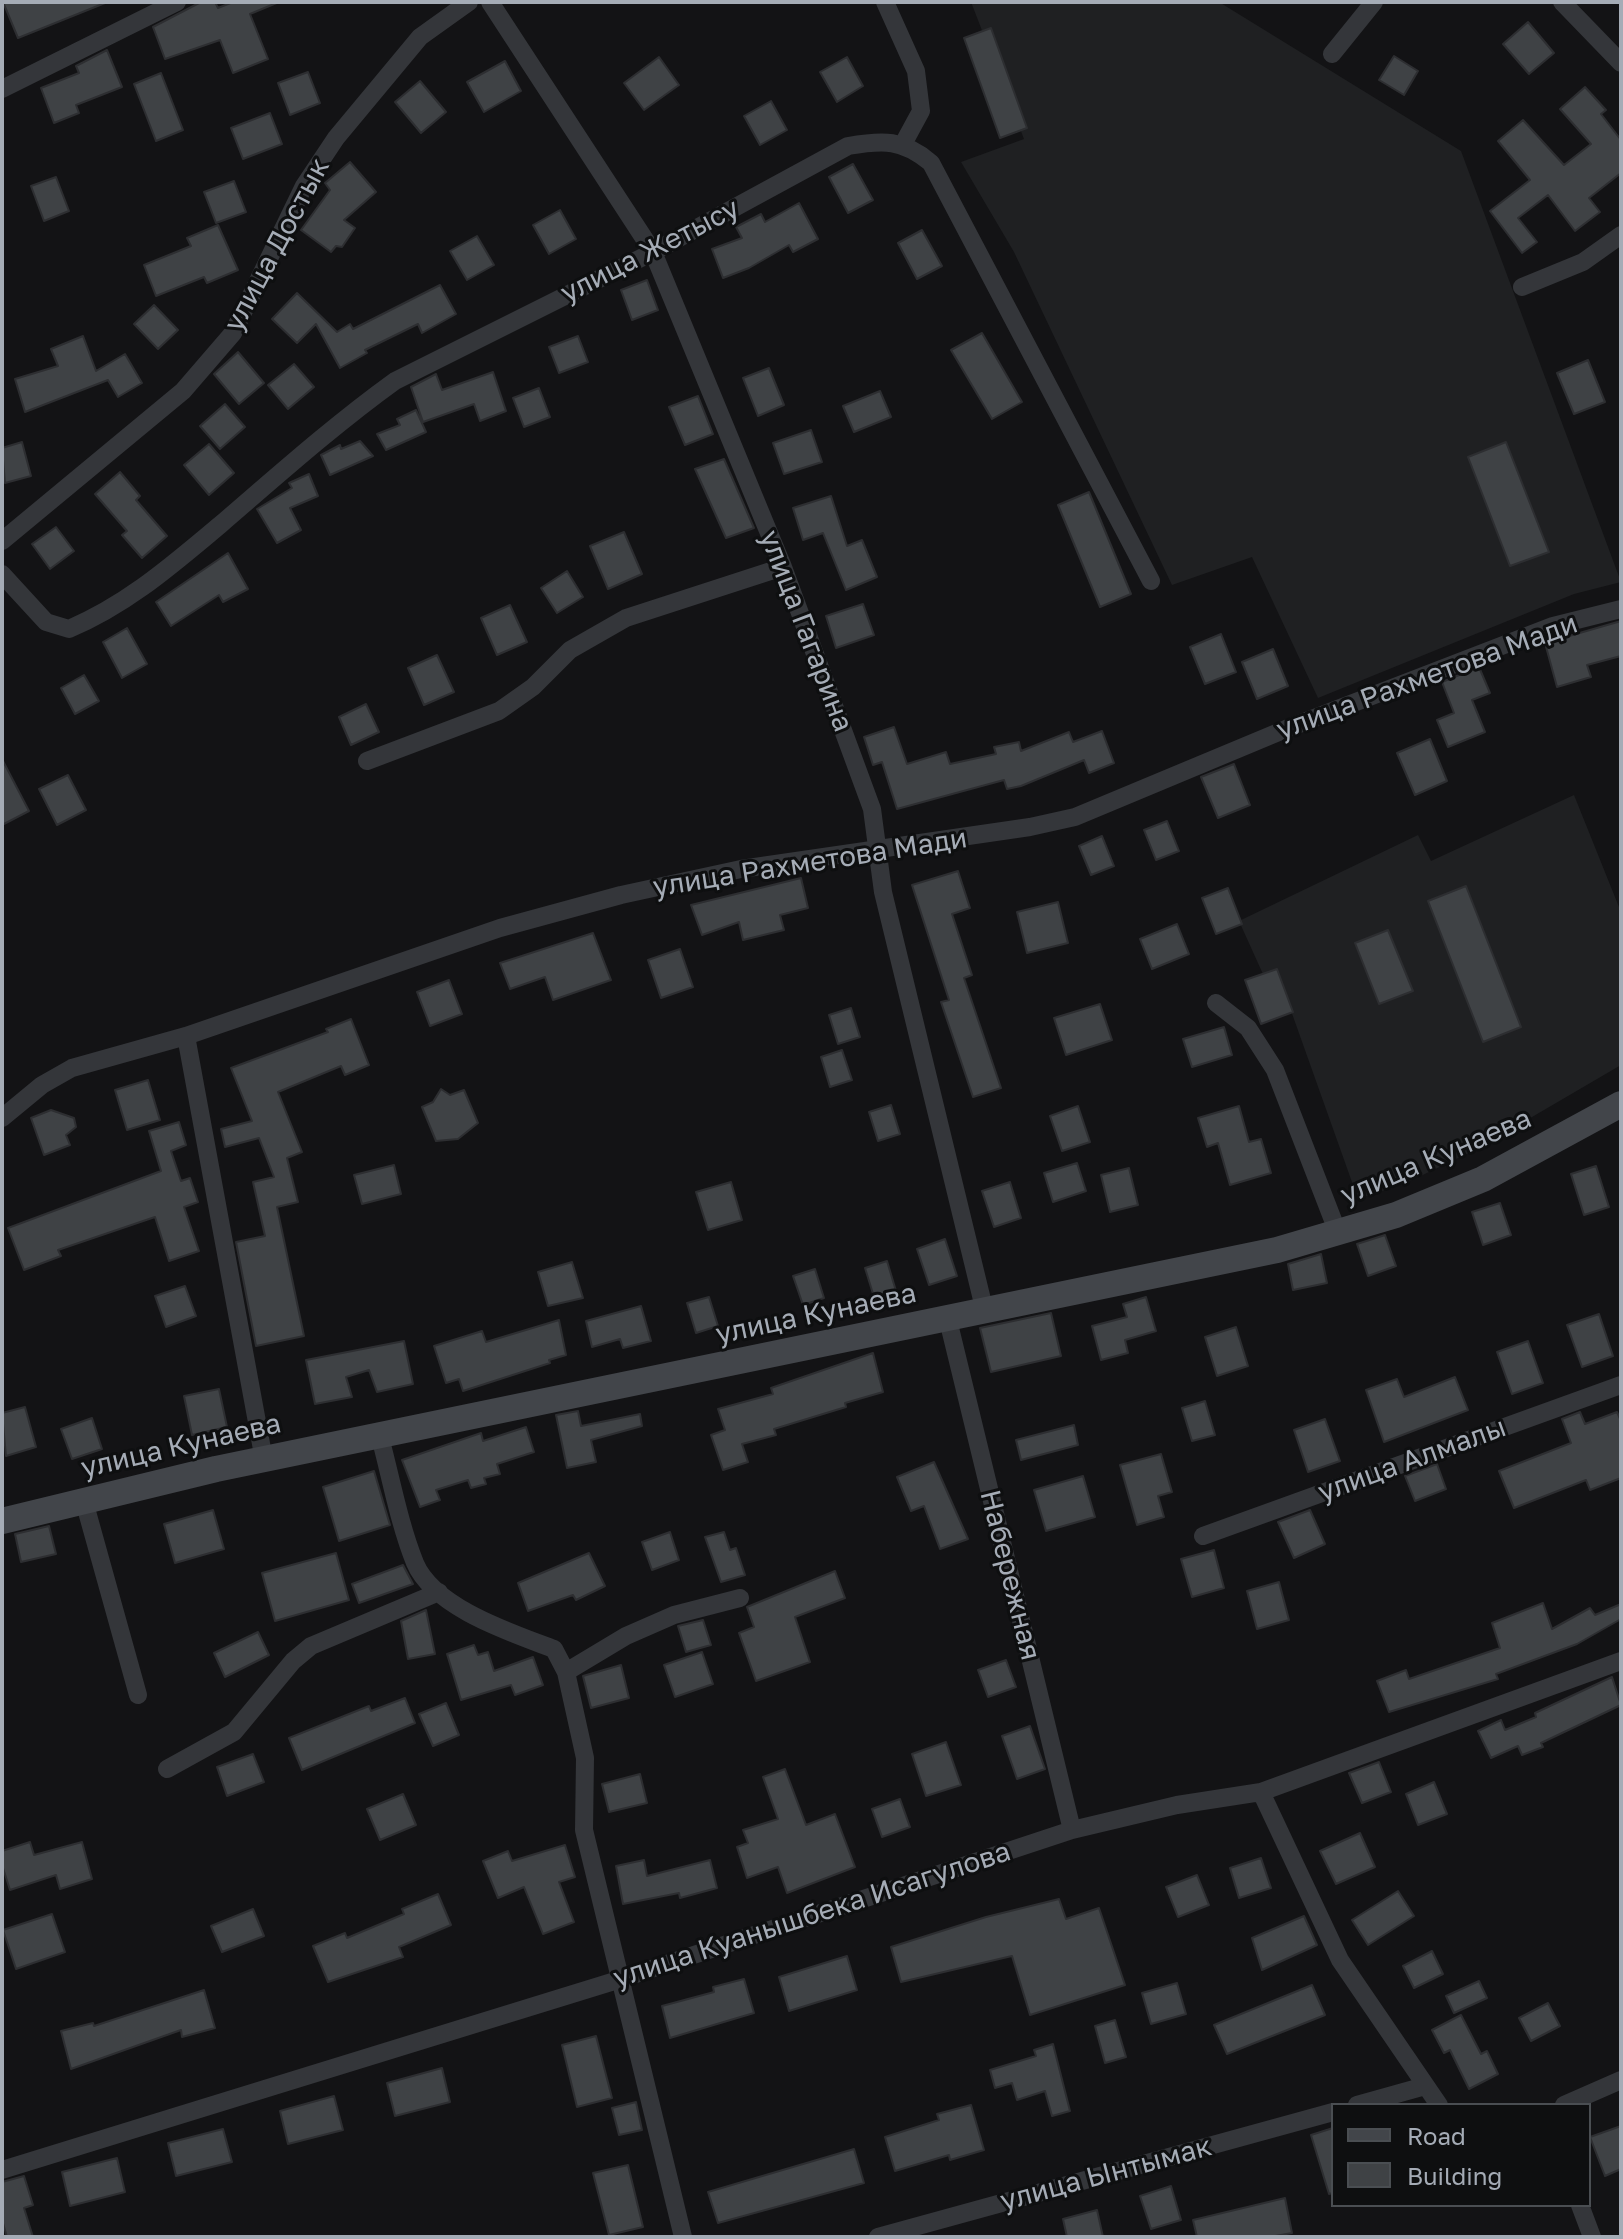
<!DOCTYPE html>
<html>
<head>
<meta charset="utf-8">
<style>
  body { margin:0 }
  #map { position:relative; width:1623px; height:2239px; overflow:hidden; background:#131315; font-family:"Golos Text",sans-serif }
  canvas { display:block }
  .frame { position:absolute; inset:0; border:4px solid #a5acb6; pointer-events:none }
  .legend { position:absolute; left:1331px; top:2103px; width:260px; height:104px; box-sizing:border-box; background:#0e0f10; border:2px solid #4a4e52; margin:0; padding:10px 14px; list-style:none; font-size:24px; color:#a5acb6 }
  .legend li { display:flex; align-items:center; gap:16px; height:40px }
  .legend b { width:40px; border:2px solid #4a4e52 }
</style>
</head>
<body>
<div id="map">
<canvas width="1623" height="2239"></canvas>
<div class="frame"></div>
<ul class="legend">
<li><b style="height:10px;background:#42454a"></b>Road</li>
<li><b style="height:22px;background:#3f4245"></b>Building</li>
</ul>
</div>
<script>
const ctx = document.querySelector('canvas').getContext('2d');
ctx.lineJoin = 'round';
function fillPath(path, color) {
  ctx.fillStyle = color;
  ctx.fill(path, 'evenodd');
}
function stroke(path, color, width, dash) {
  ctx.strokeStyle = color;
  ctx.lineWidth = width;
  ctx.lineCap = dash ? 'butt' : 'round';
  ctx.setLineDash(dash || []);
  ctx.stroke(path);
}
function write(font, color, halo, rows, align = 'center') {
  ctx.font = font + ' "Golos Text",sans-serif';
  ctx.lineWidth = 6;
  ctx.setLineDash([]);
  ctx.textBaseline = 'middle';
  ctx.strokeStyle = halo;
  ctx.fillStyle = color;
  for (const [text, x, y, turn = 0] of rows) {
    ctx.save();
    ctx.translate(x, y);
    ctx.rotate((+turn || 0) * Math.PI / 180);
    ctx.textAlign = isNaN(turn) ? turn : align;
    if (halo) ctx.strokeText(text, 0, 0);
    ctx.fillText(text, 0, 0);
    ctx.restore();
  }
}
fillPath(new Path2D(`
  M971 2H1219L1461 151 1621 582 1574 594 1318 698 1252 557 1172 585 1014 252 961 162 1024 139Z
  M1574 795 1621 912V1065L1479 1148 1406 1183 1358 1199 1279 977 1267 983 1239 921 1418 835 1431 861Z`), '#1f2022');
const building = new Path2D(`
  M3 2H105V3L18 38Z
  M201 2H215L218 8 233 2H279L250 14 268 59 233 73 220 40 165 59 153 27Z
  M1528 22 1554 53 1529 74 1503 44Z
  M991 28 1027 128 1000 138 964 38Z
  M107 50 122 87 76 105 79 113 54 123 41 88 79 73 76 66Z
  M1394 56 1418 71 1404 95 1379 80Z
  M659 57 679 85 644 110 624 83Z
  M847 57 863 86 837 102 820 72Z
  M505 61 521 91 484 112 467 82Z
  M308 72 320 103 290 115 278 83Z
  M161 73 183 130 156 141 134 84Z
  M420 81 446 112 421 133 395 102Z
  M1585 87 1606 110 1601 114 1621 140V173L1589 198 1600 212 1575 231 1548 195 1518 218 1537 242 1522 253 1490 211 1530 180 1498 141 1523 120 1564 165 1591 144 1560 109Z
  M771 101 787 130 760 145 744 116Z
  M270 113 282 144 243 159 231 128Z
  M350 162 376 192 344 220 355 228 342 247 336 246 331 252 301 230 330 190 325 183Z
  M853 164 873 200 848 213 829 177Z
  M56 177 69 211 44 221 31 186Z
  M234 181 246 212 216 223 204 192Z
  M799 203 818 239 793 252 789 245 749 268 723 278 712 249 742 238 736 227 761 214 765 222Z
  M560 210 576 239 549 254 533 225Z
  M218 225 238 270 207 283 204 277 156 296 144 265 191 246 187 238Z
  M922 230 942 266 917 279 898 243Z
  M477 236 494 265 467 280 450 251Z
  M647 280 658 310 632 320 621 290Z
  M440 285 456 314 422 333 418 324 365 350 367 353 340 368 316 324 297 343 272 319 297 293 337 332 350 324 353 329Z
  M154 305 178 330 158 349 134 324Z
  M982 333 1022 402 992 419 951 350Z
  M83 336 96 371 125 354 142 383 118 397 108 380 25 412 15 379 58 366 51 349Z
  M578 336 588 362 559 373 549 347Z
  M238 352 264 383 239 404 214 374Z
  M1588 360 1605 402 1574 414 1557 373Z
  M294 364 314 387 288 409 268 385Z
  M769 368 784 405 758 416 743 378Z
  M493 372 506 411 480 421 474 404 423 422 411 387 436 374 442 390Z
  M539 388 550 417 524 427 513 398Z
  M880 391 891 417 854 432 843 406Z
  M698 396 713 434 685 445 669 407Z
  M225 404 245 427 220 449 200 426Z
  M416 410 426 432 386 450 377 434 400 425 397 419Z
  M811 430 822 462 784 474 773 443Z
  M360 441 373 456 330 475 321 455 340 445 341 449Z
  M22 442 31 476 5 483 2 448Z
  M1506 442 1549 552 1510 566 1468 457Z
  M209 444 234 473 209 495 184 465Z
  M724 459 754 528 726 538 695 469Z
  M120 472 140 496 136 500 167 536 142 558 122 535 127 531 95 494Z
  M309 474 318 496 290 508 301 530 277 543 257 509 292 488 289 483Z
  M1089 492 1131 594 1100 607 1058 505Z
  M831 496 847 546 862 540 877 577 846 590 823 533 803 540 793 508Z
  M56 527 74 551 50 569 32 544Z
  M624 532 642 574 608 589 590 546Z
  M228 553 248 589 223 602 219 595 171 626 156 602Z
  M567 571 583 597 557 613 541 588Z
  M863 604 874 635 836 648 826 616Z
  M510 605 527 642 497 655 481 618Z
  M1621 621V656L1587 665 1591 677 1557 687 1545 643Z
  M127 628 147 664 122 678 103 642Z
  M1221 634 1236 672 1205 684 1190 647Z
  M1273 649 1288 686 1257 699 1242 662Z
  M437 655 454 692 424 705 408 668Z
  M1479 667 1490 693 1472 700 1485 732 1448 747 1437 720 1454 713 1442 682Z
  M84 675 99 701 75 714 61 688Z
  M366 704 379 732 351 745 339 717Z
  M894 727 907 764 946 752 950 764 996 754 994 747 1019 742 1021 751 1069 732 1073 742 1102 731 1114 763 1089 773 1084 760 1021 786 1007 789 1004 780 897 809 882 762 873 765 864 737Z
  M1430 739 1447 781 1415 795 1397 753Z
  M2 759 29 811 2 825Z
  M1234 764 1250 805 1218 818 1201 777Z
  M68 775 86 810 57 825 39 789Z
  M1167 821 1179 851 1156 860 1144 830Z
  M1102 836 1114 866 1091 875 1079 846Z
  M958 871 970 908 952 914 972 975 964 978 1001 1088 973 1097 941 1002 949 1000 912 885Z
  M801 878 808 908 780 915 784 930 743 940 739 922 702 935 691 905Z
  M1466 886 1521 1027 1483 1042 1428 901Z
  M1228 888 1242 924 1216 934 1202 898Z
  M1058 902 1068 943 1027 953 1017 912Z
  M1177 924 1189 954 1152 969 1140 939Z
  M1388 930 1413 991 1379 1004 1355 943Z
  M593 933 611 980 553 1000 545 977 510 989 500 963Z
  M680 949 693 987 661 998 648 960Z
  M1277 969 1293 1012 1261 1024 1245 980Z
  M449 980 462 1014 430 1026 417 992Z
  M1100 1004 1112 1040 1066 1055 1054 1018Z
  M851 1008 860 1037 838 1044 829 1015Z
  M351 1019 369 1065 345 1075 341 1066 278 1092 302 1152 287 1158 298 1202 277 1207 304 1336 256 1346 236 1242 265 1236 253 1182 274 1177 259 1138 225 1147 221 1129 252 1121 231 1068 328 1032 326 1029Z
  M1224 1027 1232 1055 1192 1067 1183 1039Z
  M842 1050 852 1080 830 1087 821 1057Z
  M148 1080 160 1120 127 1130 115 1090Z
  M441 1089 450 1095 464 1090 478 1123 458 1139 436 1141 422 1107 433 1102Z
  M891 1105 900 1134 878 1141 869 1112Z
  M1078 1106 1090 1142 1062 1151 1050 1116Z
  M1239 1106 1249 1142 1261 1139 1271 1173 1230 1185 1218 1143 1207 1147 1198 1118Z
  M51 1110 74 1118 76 1127 66 1135 70 1145 44 1155 31 1118Z
  M179 1122 186 1145 171 1151 181 1181 190 1178 198 1202 184 1207 199 1251 169 1261 155 1217 58 1250 61 1256 24 1270 8 1228 161 1171 149 1131Z
  M1077 1163 1086 1191 1053 1202 1044 1173Z
  M394 1165 401 1194 362 1204 354 1175Z
  M1596 1166 1609 1207 1584 1215 1571 1174Z
  M1129 1168 1138 1205 1110 1212 1101 1175Z
  M731 1182 742 1220 708 1230 696 1192Z
  M1010 1182 1021 1218 994 1227 982 1191Z
  M1500 1203 1511 1235 1483 1245 1472 1212Z
  M1385 1235 1396 1266 1368 1276 1357 1244Z
  M945 1239 957 1276 929 1285 917 1249Z
  M1321 1254 1327 1283 1293 1290 1288 1264Z
  M887 1261 896 1291 874 1297 865 1268Z
  M572 1262 583 1298 548 1306 538 1272Z
  M815 1269 824 1298 803 1305 793 1276Z
  M185 1286 196 1316 166 1327 155 1296Z
  M709 1297 718 1326 696 1333 687 1303Z
  M1146 1297 1156 1331 1125 1340 1128 1353 1101 1360 1092 1326 1127 1317 1123 1304Z
  M641 1306 651 1341 623 1348 620 1339 592 1347 586 1321Z
  M1051 1313 1061 1356 991 1372 980 1328Z
  M1599 1314 1613 1356 1582 1367 1567 1325Z
  M559 1320 566 1355 549 1360 550 1363 463 1391 459 1379 446 1383 434 1346 482 1331 486 1342Z
  M1236 1327 1248 1366 1217 1376 1205 1337Z
  M404 1341 413 1384 377 1392 369 1370 346 1377 352 1397 315 1404 306 1360Z
  M1528 1341 1543 1383 1512 1394 1497 1352Z
  M873 1353 883 1392 845 1403 846 1407 774 1429 776 1435 742 1444 748 1462 723 1470 711 1435 725 1430 718 1409 773 1394 771 1388Z
  M1455 1377 1468 1410 1384 1442 1366 1390 1397 1379 1404 1397Z
  M219 1389 227 1427 192 1435 184 1396Z
  M1205 1401 1215 1435 1192 1441 1182 1408Z
  M25 1407 36 1447 6 1456 2 1413Z
  M578 1411 581 1426 640 1414 642 1426 591 1440 596 1462 567 1468 556 1415Z
  M1580 1412 1585 1424 1617 1412 1621 1421V1478L1590 1490 1586 1480 1514 1508 1499 1471 1571 1443 1562 1419Z
  M92 1418 102 1449 72 1459 61 1429Z
  M1325 1419 1340 1461 1308 1472 1294 1430Z
  M1074 1425 1078 1445 1021 1460 1016 1440Z
  M526 1427 534 1452 497 1464 500 1474 484 1478 486 1484 471 1488 468 1480 436 1490 440 1500 420 1507 402 1460 481 1433 483 1441Z
  M1161 1454 1172 1492 1158 1496 1164 1517 1137 1525 1120 1465Z
  M934 1462 968 1539 940 1549 924 1506 911 1511 897 1477Z
  M1437 1464 1446 1489 1415 1501 1405 1476Z
  M374 1471 390 1525 339 1541 323 1487Z
  M1083 1476 1095 1517 1046 1531 1034 1490Z
  M213 1510 224 1549 175 1563 164 1524Z
  M1310 1510 1325 1544 1294 1558 1278 1522Z
  M49 1526 56 1554 21 1562 15 1534Z
  M670 1532 679 1560 652 1570 642 1542Z
  M724 1532 730 1550 736 1548 745 1575 721 1582 705 1537Z
  M1214 1550 1224 1588 1192 1597 1181 1559Z
  M336 1553 349 1600 275 1621 262 1573Z
  M589 1553 605 1586 576 1600 573 1595 528 1611 518 1583Z
  M403 1565 413 1584 359 1603 352 1584Z
  M835 1571 845 1598 795 1617 810 1662 756 1681 739 1633 754 1627 747 1607Z
  M1279 1582 1289 1620 1257 1629 1247 1591Z
  M1543 1603 1552 1629 1590 1608 1595 1615 1621 1604V1619L1577 1644 1496 1674 1498 1679 1389 1712 1377 1681 1406 1670 1409 1679 1500 1648 1492 1623Z
  M426 1610 435 1654 408 1659 401 1621Z
  M703 1620 711 1645 686 1652 678 1626Z
  M258 1632 269 1655 225 1677 214 1653Z
  M474 1645 478 1655 488 1652 494 1671 533 1657 543 1685 515 1695 511 1685 461 1700 447 1654Z
  M702 1652 713 1684 675 1697 664 1665Z
  M1006 1660 1016 1687 988 1697 978 1670Z
  M621 1665 629 1698 591 1708 583 1676Z
  M1612 1677 1621 1705 1541 1743 1543 1747 1522 1755 1518 1746 1491 1758 1478 1731 1501 1720 1505 1730 1536 1717 1535 1713Z
  M405 1698 415 1723 302 1770 289 1738 369 1706 371 1711Z
  M446 1703 459 1735 433 1746 419 1714Z
  M1030 1726 1045 1769 1017 1779 1002 1736Z
  M946 1742 961 1785 926 1796 912 1754Z
  M253 1754 264 1782 227 1796 217 1767Z
  M1379 1762 1391 1792 1362 1803 1349 1773Z
  M785 1769 806 1825 835 1814 855 1867 787 1893 778 1867 747 1878 737 1847 748 1843 743 1830 778 1819 763 1777Z
  M640 1774 647 1803 609 1812 602 1784Z
  M1434 1782 1447 1814 1418 1825 1406 1794Z
  M403 1794 416 1825 380 1840 367 1809Z
  M900 1799 910 1827 882 1837 872 1809Z
  M1360 1833 1375 1867 1336 1884 1320 1851Z
  M30 1842 34 1855 82 1842 92 1879 60 1889 56 1875 10 1890 2 1865V1851Z
  M565 1845 575 1877 559 1882 574 1922 543 1934 524 1887 498 1898 483 1861 508 1851 512 1861Z
  M1261 1858 1271 1888 1239 1898 1230 1868Z
  M644 1860 647 1876 710 1860 717 1888 680 1898 679 1893 623 1904 616 1866Z
  M1197 1875 1209 1905 1178 1917 1166 1887Z
  M1398 1891 1414 1916 1368 1945 1352 1920Z
  M438 1894 451 1925 399 1947 403 1957 328 1982 313 1946 345 1933 347 1938 404 1914 402 1909Z
  M1059 1899 1066 1919 1099 1908 1125 1985 1030 2015 1012 1956 901 1982 891 1947 986 1917Z
  M253 1909 264 1936 222 1952 211 1926Z
  M52 1914 65 1952 16 1969 3 1930Z
  M1304 1916 1317 1945 1262 1970 1252 1938Z
  M1432 1951 1443 1974 1414 1988 1403 1966Z
  M847 1956 857 1990 789 2011 779 1977Z
  M744 1979 754 2013 670 2038 662 2006 714 1992 713 1987Z
  M1479 1981 1487 1998 1454 2013 1446 1996Z
  M1177 1983 1186 2014 1151 2024 1142 1993Z
  M1312 1985 1325 2015 1227 2054 1214 2025Z
  M204 1990 215 2028 182 2037 181 2030 71 2069 61 2031 93 2023 94 2026Z
  M1548 2003 1560 2026 1531 2041 1519 2018Z
  M1461 2015 1481 2054 1487 2051 1498 2074 1469 2089 1450 2050 1444 2053 1432 2030Z
  M1115 2020 1126 2057 1105 2063 1095 2026Z
  M596 2036 612 2098 577 2107 562 2045Z
  M1053 2044 1070 2111 1052 2116 1045 2091 1017 2100 1012 2083 995 2088 990 2070 1036 2056 1034 2050Z
  M442 2068 450 2102 395 2116 387 2083Z
  M334 2096 343 2130 288 2144 280 2111Z
  M636 2102 642 2130 619 2135 612 2108Z
  M971 2105 984 2150 950 2160 949 2155 895 2171 885 2137 939 2120 937 2114Z
  M1621 2126V2169L1605 2176 1590 2137Z
  M1333 2128V2193L1329 2194 1311 2135Z
  M223 2129 232 2162 176 2176 168 2143Z
  M854 2149 864 2183 718 2223 708 2192Z
  M117 2158 125 2192 70 2206 62 2172Z
  M628 2165 643 2227 609 2235 593 2173Z
  M24 2176 33 2205 24 2208 33 2237H7L2 2220V2182Z
  M1171 2186 1181 2220 1151 2229 1140 2196Z
  M1285 2198 1292 2233 1270 2237H1197L1193 2220Z
  M1097 2210 1103 2237H1067L1063 2219Z`);
fillPath(building, '#3f4245');
stroke(building, '#2d2e31', 2);
stroke(new Path2D(`
  M490 2 653 252 783 567 872 809 883 892 985 1312
  M885 2 916 71 921 111 902 146
  M1562 2 1621 63
  M1332 54 1374 2
  M2 89 177 2
  M1522 287 1583 262 1621 235
  M2 541 183 391 233 333 304 186 336 138 420 37 469 2
  M2 574 46 622 69 629C128 604 172 565 220 525 277 476 334 425 395 381L653 252 848 146C883 140 903 139 931 163L1151 581
  M367 761 499 711 533 687 570 650 626 618 783 567
  M1216 1003 1248 1028 1275 1070 1338 1233
  M186 1036 264 1460
  M2 1118 42 1085 72 1068 186 1036 500 928 621 895 741 869 1030 827 1075 817 1286 729 1553 626 1621 609
  M948 1320 1072 1830
  M380 1437C391 1478 399 1523 415 1563 434 1608 512 1633 554 1649L566 1672 585 1758 584 1830 683 2237
  M84 1501 138 1695
  M1203 1536 1621 1385
  M566 1672 626 1636 674 1615 740 1598
  M167 1769 234 1732 293 1661 311 1646 439 1592
  M1261 1792 1340 1960 1439 2105
  M1357 2105 1425 2086
  M1564 2105 1621 2080
  M2 2170 618 1980 1072 1830 1177 1805 1261 1792 1621 1661
  M1580 2205 1592 2237
  M878 2237 1333 2112`), '#34363a', 18);
stroke(new Path2D(`
  M2 1521 216 1469 1277 1250 1396 1215 1483 1179 1621 1104`), '#42454a', 26);
write('28px', '#a5acb6', '#0e0f10', [
  ["улица Достык",277,245,-62],
  ["улица Жетысу",650,251,-27],
  ["улица Гагарина",806,631,69],
  ["улица Рахметова Мади",1427,677,-20],
  ["улица Рахметова Мади",810,863,-9],
  ["улица Кунаева",1436,1157,-23],
  ["улица Кунаева",816,1314,-12],
  ["улица Кунаева",181,1446,-13],
  ["улица Алмалы",1412,1460,-20],
  ["Набережная",1010,1575,76],
  ["улица Куанышбека Исагулова",812,1915,-18],
  ["улица Ынтымак",1106,2174,-15]
]);
</script>
</body>
</html>
